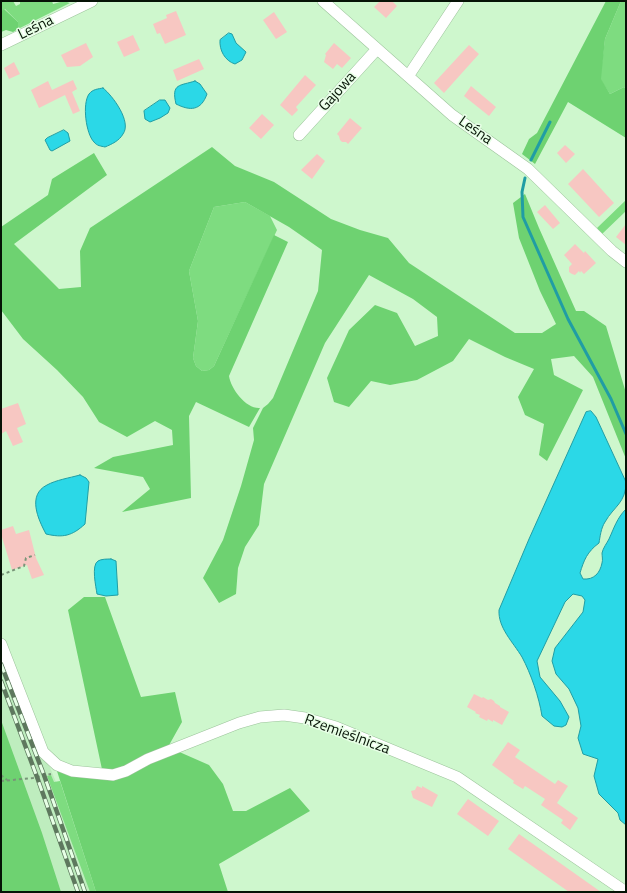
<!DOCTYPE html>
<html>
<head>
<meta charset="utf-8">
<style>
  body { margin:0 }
  #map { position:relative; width:627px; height:893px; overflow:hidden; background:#cef7cd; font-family:"Titillium Web",sans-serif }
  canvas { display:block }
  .frame { position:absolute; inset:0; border:2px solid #061306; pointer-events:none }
</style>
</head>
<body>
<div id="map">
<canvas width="627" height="893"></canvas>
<div class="frame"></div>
</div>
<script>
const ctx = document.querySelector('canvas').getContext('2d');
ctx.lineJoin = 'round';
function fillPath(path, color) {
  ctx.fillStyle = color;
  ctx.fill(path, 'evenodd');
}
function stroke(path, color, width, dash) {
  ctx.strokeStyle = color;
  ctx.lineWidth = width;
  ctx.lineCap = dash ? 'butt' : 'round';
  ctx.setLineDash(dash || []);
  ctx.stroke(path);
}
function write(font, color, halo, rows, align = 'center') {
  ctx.font = font + ' "Titillium Web",sans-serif';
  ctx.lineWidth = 3;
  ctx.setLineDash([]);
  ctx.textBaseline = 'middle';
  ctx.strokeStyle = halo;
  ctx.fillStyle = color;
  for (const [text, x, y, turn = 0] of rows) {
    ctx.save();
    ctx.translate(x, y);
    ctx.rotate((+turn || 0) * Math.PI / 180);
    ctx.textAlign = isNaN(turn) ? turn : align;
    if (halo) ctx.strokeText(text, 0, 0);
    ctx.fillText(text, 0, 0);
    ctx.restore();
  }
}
fillPath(new Path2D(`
  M1 648 65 804 95 892H49L1 757Z`), '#beedbe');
fillPath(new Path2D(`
  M1 1H13L16 6 20 4V1H52L53 4 64 1 70 3 18 29V22L5 9 1 11Z
  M621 1H626V89L624 87 610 94 600 79 605 39Z
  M626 200V211L601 235 597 228Z
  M245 202 270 216 277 230 214 366 209 370 202 371 196 366 193 358 198 321 189 271 214 207Z
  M51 775 54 782 60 781 96 892H90L47 776Z`), '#7edc80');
fillPath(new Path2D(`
  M606 1H621L605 39 601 79 610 94 624 87 626 89V138L568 102 535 164 522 154 529 139 537 133Z
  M4 9 18 22V29L13 32 6 30 1 32V11Z
  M212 147 235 166 274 182 331 219 360 230 388 238 409 263 515 333H542L556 324 540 291 519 238 513 203 525 194 539 228 576 311H584L606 326 626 393V459L593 377 574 356 551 359 554 375 583 390 547 461 539 455 544 424 525 415 518 397 534 369 505 357 469 339 453 361 417 380 390 385 371 381 349 407 334 402 327 378 349 330 375 305 397 313 415 346 438 336 437 317 413 299 369 275 325 343 264 484 259 525 245 547 238 568 236 594 219 603 203 578 223 540 241 486 254 440 253 428 263 408 268 404 273 398 318 291 322 250 289 227 245 202 214 207 189 271 198 321 193 358 196 366 202 371 209 370 214 366 274 235 288 242 229 376C231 389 246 409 260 408L249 427 196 402 189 416 191 498 122 512 150 489 143 477 94 468 113 457 173 445 172 430 155 421 127 437 99 422 83 397 57 370 23 339 1 310V227L48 195 52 179 94 153 107 175 14 244 59 289 81 287 80 251 90 228Z
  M84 597H105L141 697 175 692 182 722 168 747 209 765 223 784 233 811H246L290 788 310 811 219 864 228 892H96L56 768 103 774 68 610Z
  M1 720 42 833 61 892H1Z`), '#6ed271');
const water = new Path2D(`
  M229 33 232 34 236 43 246 52 242 60 235 64C225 61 219 50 220 40Z
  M195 81 200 84 207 94C201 111 190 111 176 104 171 83 180 86 195 81Z
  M103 88C113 96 132 122 123 134 119 141 112 144 105 147 101 146 97 146 94 142 86 134 82 104 89 94 93 89 98 89 103 88Z
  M160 100H165L170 108 168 113 160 118 150 122 145 119 144 111Z
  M64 130 68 133 70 141 52 151 50 150 45 140 47 138Z
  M591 411 596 417 626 482C626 503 614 506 605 522 601 528 600 537 599 543 587 552 584 560 580 573L583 579C594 580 600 573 602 563 603 560 602 556 602 553 603 548 607 543 609 539 614 528 617 518 626 509V825L620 820 618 813 599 794 594 776 598 759 583 754 578 738 581 726 578 708 569 689 556 674 552 661 555 648 583 612 585 600 582 596 573 594 565 602 537 661 540 677 560 701 569 717 566 725 562 727 554 726 542 716C539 697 531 674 522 657 513 642 498 628 499 610L529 539 586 412Z
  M80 475 86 478 89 482 85 524C72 536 63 538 46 534 38 519 27 495 47 485 56 480 69 478 80 475Z
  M111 559 116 561 118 595 106 596 97 594C96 587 91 565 98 561 101 559 107 559 111 559Z`);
fillPath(water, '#2bd8e7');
stroke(water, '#209da4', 1);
stroke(new Path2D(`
  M531 160 550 122
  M525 178 522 192 523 217 568 319 611 399 626 434`), '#209da4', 3);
fillPath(new Path2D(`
  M380 1H392L397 6 386 18 374 7Z
  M176 11 186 35 165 44 160 33 157 34 153 24 167 18 166 15Z
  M274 12 287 32 276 39 263 20Z
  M133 35 140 50 124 57 117 42Z
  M86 43 93 57 80 66 67 67 61 55Z
  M334 43 351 58 342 68 337 64 333 69 324 62 326 55 325 54Z
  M469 45 479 54 444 93 434 83Z
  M199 59 204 69 177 81 173 70Z
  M14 62 20 74 9 79 4 68Z
  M305 75 316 85 296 107 298 110 292 116 280 105Z
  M73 80 77 89 72 92 80 111 73 114 65 95 39 108 31 90 48 81 52 90Z
  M471 86 496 107 489 116 464 96Z
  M262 114 274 125 261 139 249 128Z
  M350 118 362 128 348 144 346 142H342L340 140 339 136 337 134Z
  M565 145 575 154 566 163 557 153Z
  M317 154 325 161 312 179 301 170Z
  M583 169 614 203 599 217 568 184Z
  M545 205 560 223 553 229 537 212Z
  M626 224V245L616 237Z
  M575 244 584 253 585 251 596 263 584 274 581 271 580 273 579 271 575 275 572 274 569 272V267L572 264 564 255Z
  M18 403 26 424 17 428 23 442 13 446 6 431 1 434V409Z
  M13 526 16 534 29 530 36 558 44 575 32 579 27 565 12 570 1 534V530Z
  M474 694 482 698 483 697 488 700 491 699 494 701 495 703 500 706V707L509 712 502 725 493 720V722L488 719 487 721 479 717 480 715 475 713 476 712 467 707Z
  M508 742 520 750 515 757 555 784 558 780 568 786 557 803 578 818 570 830 561 823 563 820 541 805 545 799 525 786 523 789 513 783 514 781 492 765Z
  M417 786 422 788V786L438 795 432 807 413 798 411 791 415 790Z
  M468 799 499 821 488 836 457 814Z
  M519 834 601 892H569L508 849Z`), '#f7c7c2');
const minor = new Path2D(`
  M323 1 452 115 528 169 612 251 626 262
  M1 45 92 1
  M409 75 458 1
  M299 135 377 49
  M1 644 43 752 57 765 72 771 113 775 126 771 148 759 239 723 260 717 284 715 305 718 336 727 457 777 626 892`);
stroke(minor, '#9cc39b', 12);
stroke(new Path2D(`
  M1 575 24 566 26 558 35 555
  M1 775 7 780
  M1 781 33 778 51 774`), '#789578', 2, [3, 3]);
stroke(minor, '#fff', 11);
const rail = new Path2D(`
  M1 664 44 775 85 892
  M1 681 37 777 78 892`);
stroke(rail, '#5e785e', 4.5);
stroke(rail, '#e7ffe6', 3, [9]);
write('15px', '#061306', '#e7ffe6', [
  ["Leśna",36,28,-26],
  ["Gajowa",338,92,-48],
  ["Leśna",475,131,35],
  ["Rzemieślnicza",347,735,20]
]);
</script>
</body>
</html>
